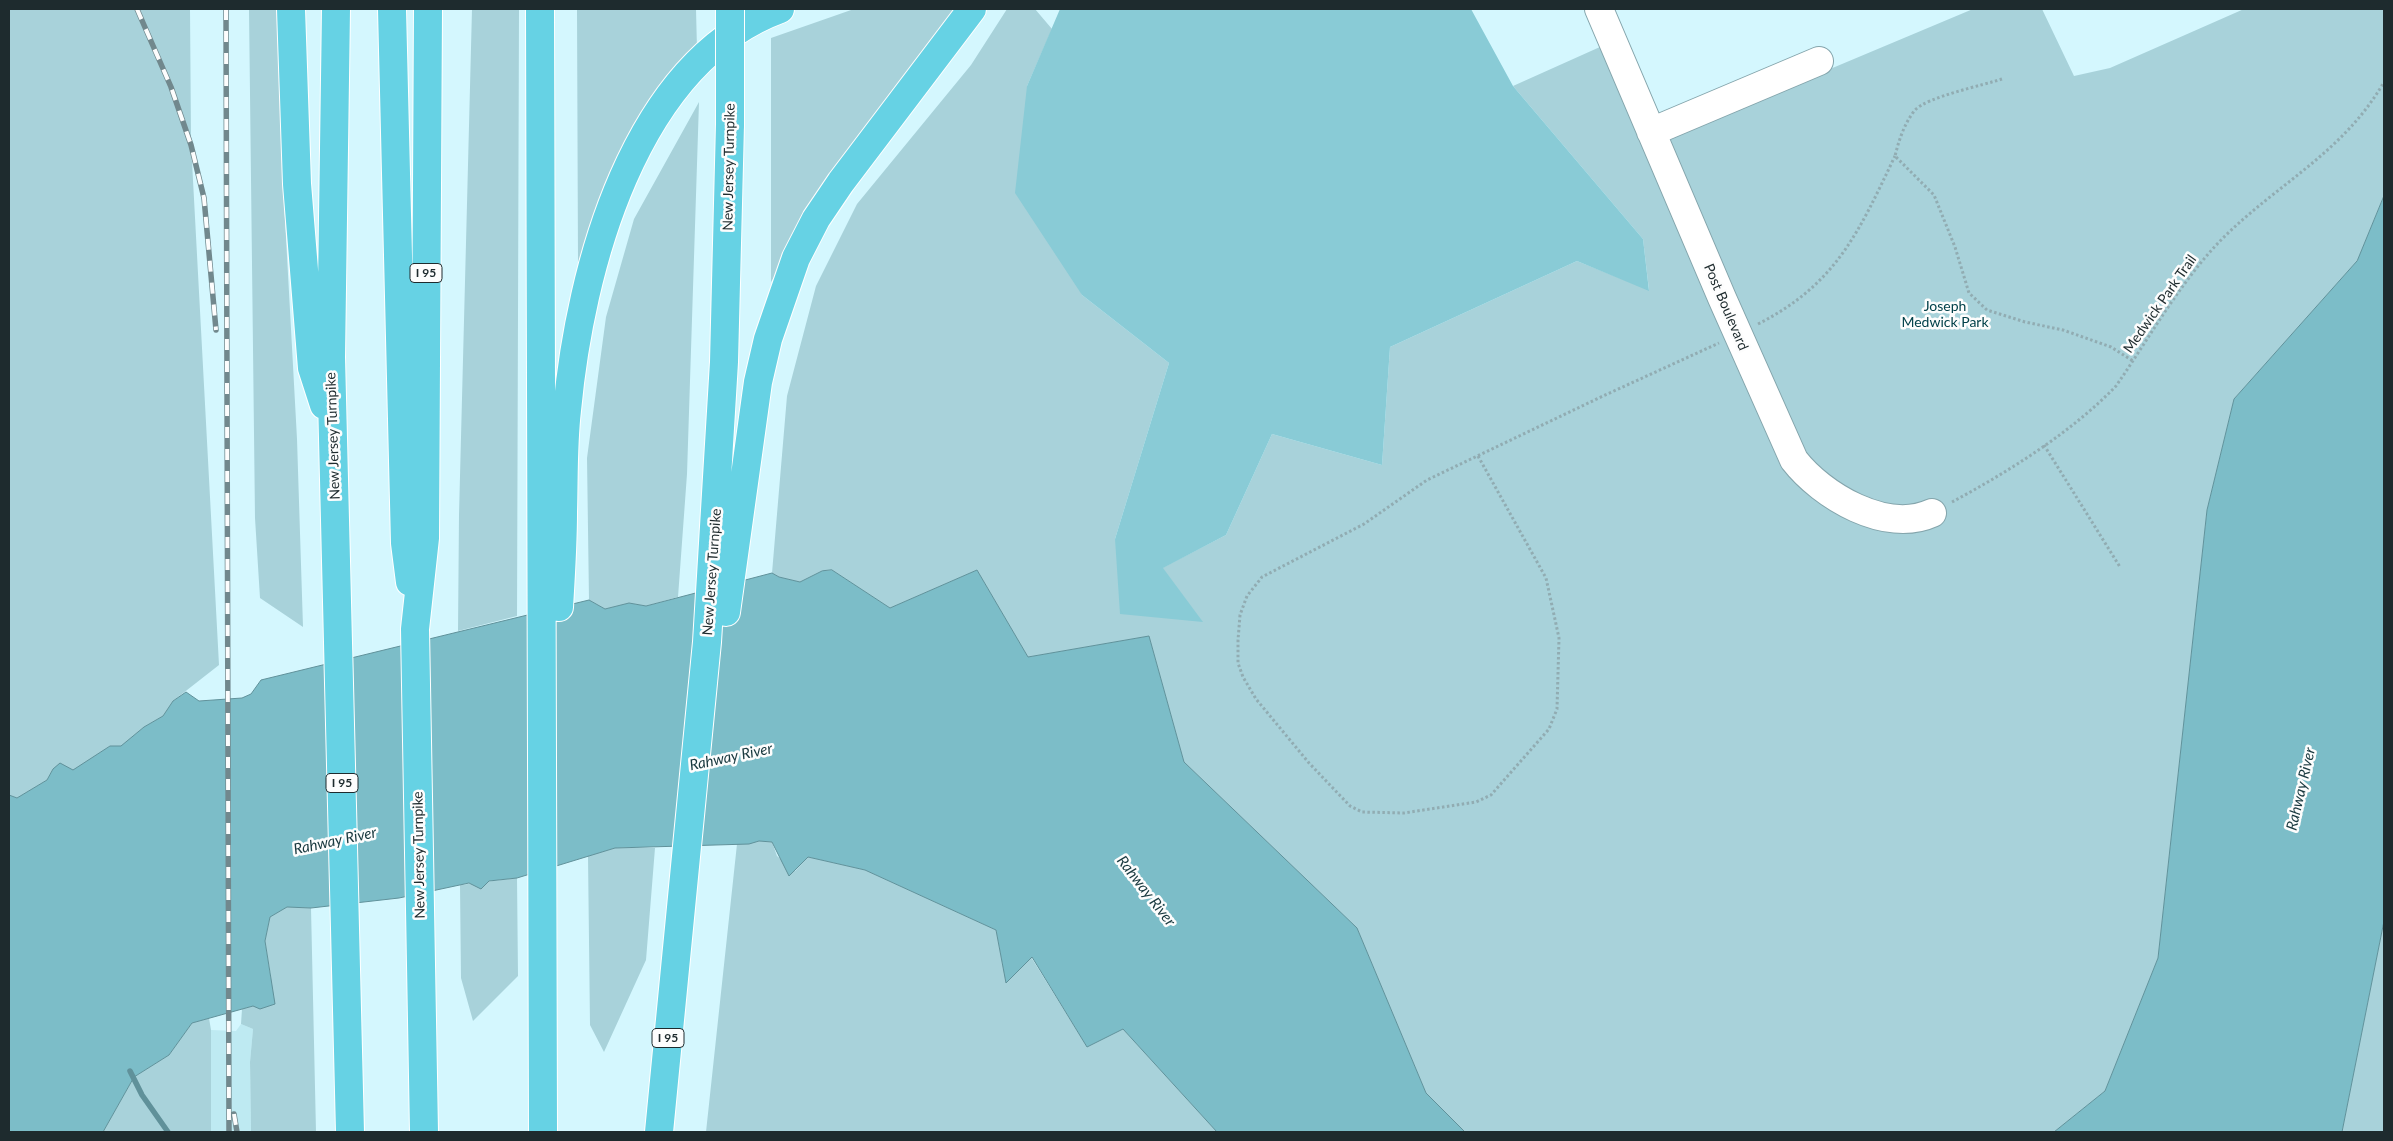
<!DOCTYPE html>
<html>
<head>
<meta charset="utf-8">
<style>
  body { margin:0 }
  #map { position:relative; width:2393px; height:1141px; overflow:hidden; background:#d4f7fe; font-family:Lato,sans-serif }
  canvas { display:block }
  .frame { position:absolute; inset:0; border:10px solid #1e2b2e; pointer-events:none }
</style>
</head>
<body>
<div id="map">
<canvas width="2393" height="1141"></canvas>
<div class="frame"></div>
</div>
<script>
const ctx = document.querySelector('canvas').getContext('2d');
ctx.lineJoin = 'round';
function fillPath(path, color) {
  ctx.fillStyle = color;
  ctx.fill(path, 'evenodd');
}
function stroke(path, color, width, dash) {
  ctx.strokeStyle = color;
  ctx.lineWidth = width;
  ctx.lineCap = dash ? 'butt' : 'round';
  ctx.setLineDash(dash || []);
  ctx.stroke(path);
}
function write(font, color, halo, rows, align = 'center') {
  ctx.font = font + ' Lato,sans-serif';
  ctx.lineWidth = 5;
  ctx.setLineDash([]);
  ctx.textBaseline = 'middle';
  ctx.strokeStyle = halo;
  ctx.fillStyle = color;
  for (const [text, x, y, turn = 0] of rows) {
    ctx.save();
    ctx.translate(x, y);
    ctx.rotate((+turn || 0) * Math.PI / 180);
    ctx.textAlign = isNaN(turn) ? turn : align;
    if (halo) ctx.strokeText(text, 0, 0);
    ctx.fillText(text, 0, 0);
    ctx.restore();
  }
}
fillPath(new Path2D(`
  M241 1024 253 1029 250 1062 251 1132H211V1030L236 1031Z`), '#beeaf2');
fillPath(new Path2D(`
  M9 9H190L191 143 219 665 173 701 163 716 144 727 121 747 110 746 73 771 53 769 47 780 17 798 9 795Z
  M249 9H280L282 164 297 439 303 627 260 598 255 518Z
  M472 9H519L517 616 458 631 459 515Z
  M577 9H696L697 49 600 215 578 263Z
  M854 9H971L799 237 771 282V38Z
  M1007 9H1035L1052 29 1027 86 1082 295 1169 363 1115 539 1202 622 1162 568 1226 535 1272 434 1382 465 1390 347 1577 261 1649 290 1643 239 1513 86 1620 38 1661 140 1973 9H2042L2074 76 2110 68 2244 9H2384V196L2357 261 2234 399 2207 510 2158 958 2105 1091 2054 1132H1465L1426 1093 1357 928 1184 762 1149 636 1028 657 977 570 890 608 832 570 822 571 800 582 779 577 772 573 787 396 816 286 857 204 971 65Z
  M699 102 687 474 678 597 646 606 629 603 605 609 589 600 587 458 606 317 634 219Z
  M759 841 772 842 777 856 795 871 808 857 865 870 996 930 1006 982 1031 957 1087 1047 1123 1029 1217 1132H706L737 844Z
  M615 848H655L646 960 604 1052 590 1025 588 856Z
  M517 878 518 976 473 1021 461 978 460 885Z
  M287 907 311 908 316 1132H251L250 1062 253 1029 241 1024 242 1009 253 1006 271 977 265 941 270 917Z
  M2384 921V1132H2342Z
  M209 1018 211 1030V1132H103L134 1077 169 1055 192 1023Z`), '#a8d2da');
fillPath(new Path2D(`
  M1060 9H1471L1513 86 1643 239 1649 291 1577 261 1390 347 1382 465 1272 434 1226 535 1163 568 1203 622 1120 614 1115 539 1169 363 1082 295 1015 193 1027 86Z`), '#89cbd6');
const water = new Path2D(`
  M2384 196V921L2342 1132H2054L2105 1091 2158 958 2207 510 2234 399 2357 261Z
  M832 570 890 608 977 570 1028 657 1149 636 1184 762 1357 928 1426 1093 1465 1132H1217L1123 1029 1087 1047 1032 957 1006 983 996 930 865 870 808 857 789 876 772 842 759 841 749 844 615 848 517 878 489 881 481 889 469 883 399 898 311 908 287 907 270 917 265 941 275 1004 260 1009 253 1006 192 1023 169 1055 134 1077 103 1132H9V795L17 798 47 780 53 769 60 763 73 770 110 746H121L144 727 163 716 173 701 186 692 199 701 242 698 251 694 261 680 589 600 605 609 629 603 646 606 772 573 779 577 800 582 822 571Z`);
fillPath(water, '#7cbdc8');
stroke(water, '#60919a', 1);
stroke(new Path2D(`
  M130 1071 142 1095 168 1132`), '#60919a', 5.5);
const minor = new Path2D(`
  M1599 9 1722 298 1794 460C1822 496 1886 534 1932 513
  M1651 132 1819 61`);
const highway = new Path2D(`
  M291 9 297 184 312 368 324 405
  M336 9 331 357 350 1132
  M392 9 405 543 410 582
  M540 9 543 1132
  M559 607C561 575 563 544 563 512 564 478 563 444 567 410 580 271 633 63 780 9
  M726 612 758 382 768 339 796 258 816 219 841 182 972 9
  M424 1132 415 629 425 538 428 9
  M659 1132 707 642 724 362 730 124`);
stroke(minor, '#84a5ac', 30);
stroke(highway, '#fff', 30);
stroke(new Path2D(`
  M2002 79C1984 85 1927 97 1915 110 1904 124 1899 140 1895 156L1934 195 1955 247 1969 293 1987 310 2025 322 2063 330 2111 347 2133 361
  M1758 324C1837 284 1859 231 1895 156
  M2044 445 2120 567
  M1478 456 1546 578 1559 638 1557 709 1549 729 1491 795 1476 802 1404 813 1362 812 1350 806 1309 763 1256 699 1243 677 1238 663V640L1240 615 1247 596 1262 577 1364 524 1427 480 1603 396 1719 343
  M1952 502C2008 472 2072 432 2116 386 2150 337 2180 282 2222 239 2278 183 2343 153 2384 82`), '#91acb2', 3, [2.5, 2.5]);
stroke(minor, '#fff', 28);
stroke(highway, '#66d2e4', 28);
const rail = new Path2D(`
  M137 9 171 87 191 145 204 198 216 330
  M226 9 229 1132
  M234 1114 237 1132`);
stroke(rail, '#71888d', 5.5);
stroke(rail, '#fdfdfd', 4, [11]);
const highwayBridge = new Path2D(`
  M730 9V124`);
stroke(highwayBridge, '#fff', 30, []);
stroke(highwayBridge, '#66d2e4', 28);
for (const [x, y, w] of [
  [426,273,32],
  [342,783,32],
  [668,1038,32]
]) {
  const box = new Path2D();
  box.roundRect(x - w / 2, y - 9.5, w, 19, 4);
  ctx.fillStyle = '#fdfdfd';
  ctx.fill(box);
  stroke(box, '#1e2b2e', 1);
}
write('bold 12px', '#1e2b2e', null, [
  ["I 95",426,273],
  ["I 95",342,783],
  ["I 95",668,1038]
]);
write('14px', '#1e2b2e', '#fdfdfd', [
  ["New Jersey Turnpike",729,167,-89],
  ["Medwick Park Trail",2160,304,-55],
  ["Post Boulevard",1726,307,67],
  ["New Jersey Turnpike",333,436,-92],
  ["New Jersey Turnpike",712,572,-86],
  ["New Jersey Turnpike",419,855,-91]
]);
write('14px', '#02414a', '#fdfdfd', [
  ["Joseph",1945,306],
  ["Medwick Park",1945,322]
]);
write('italic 15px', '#19393f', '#fdfdfd', [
  ["Rahway River",731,757,-12],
  ["Rahway River",2301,789,-77],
  ["Rahway River",335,841,-12],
  ["Rahway River",1146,891,52]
]);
</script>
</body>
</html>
